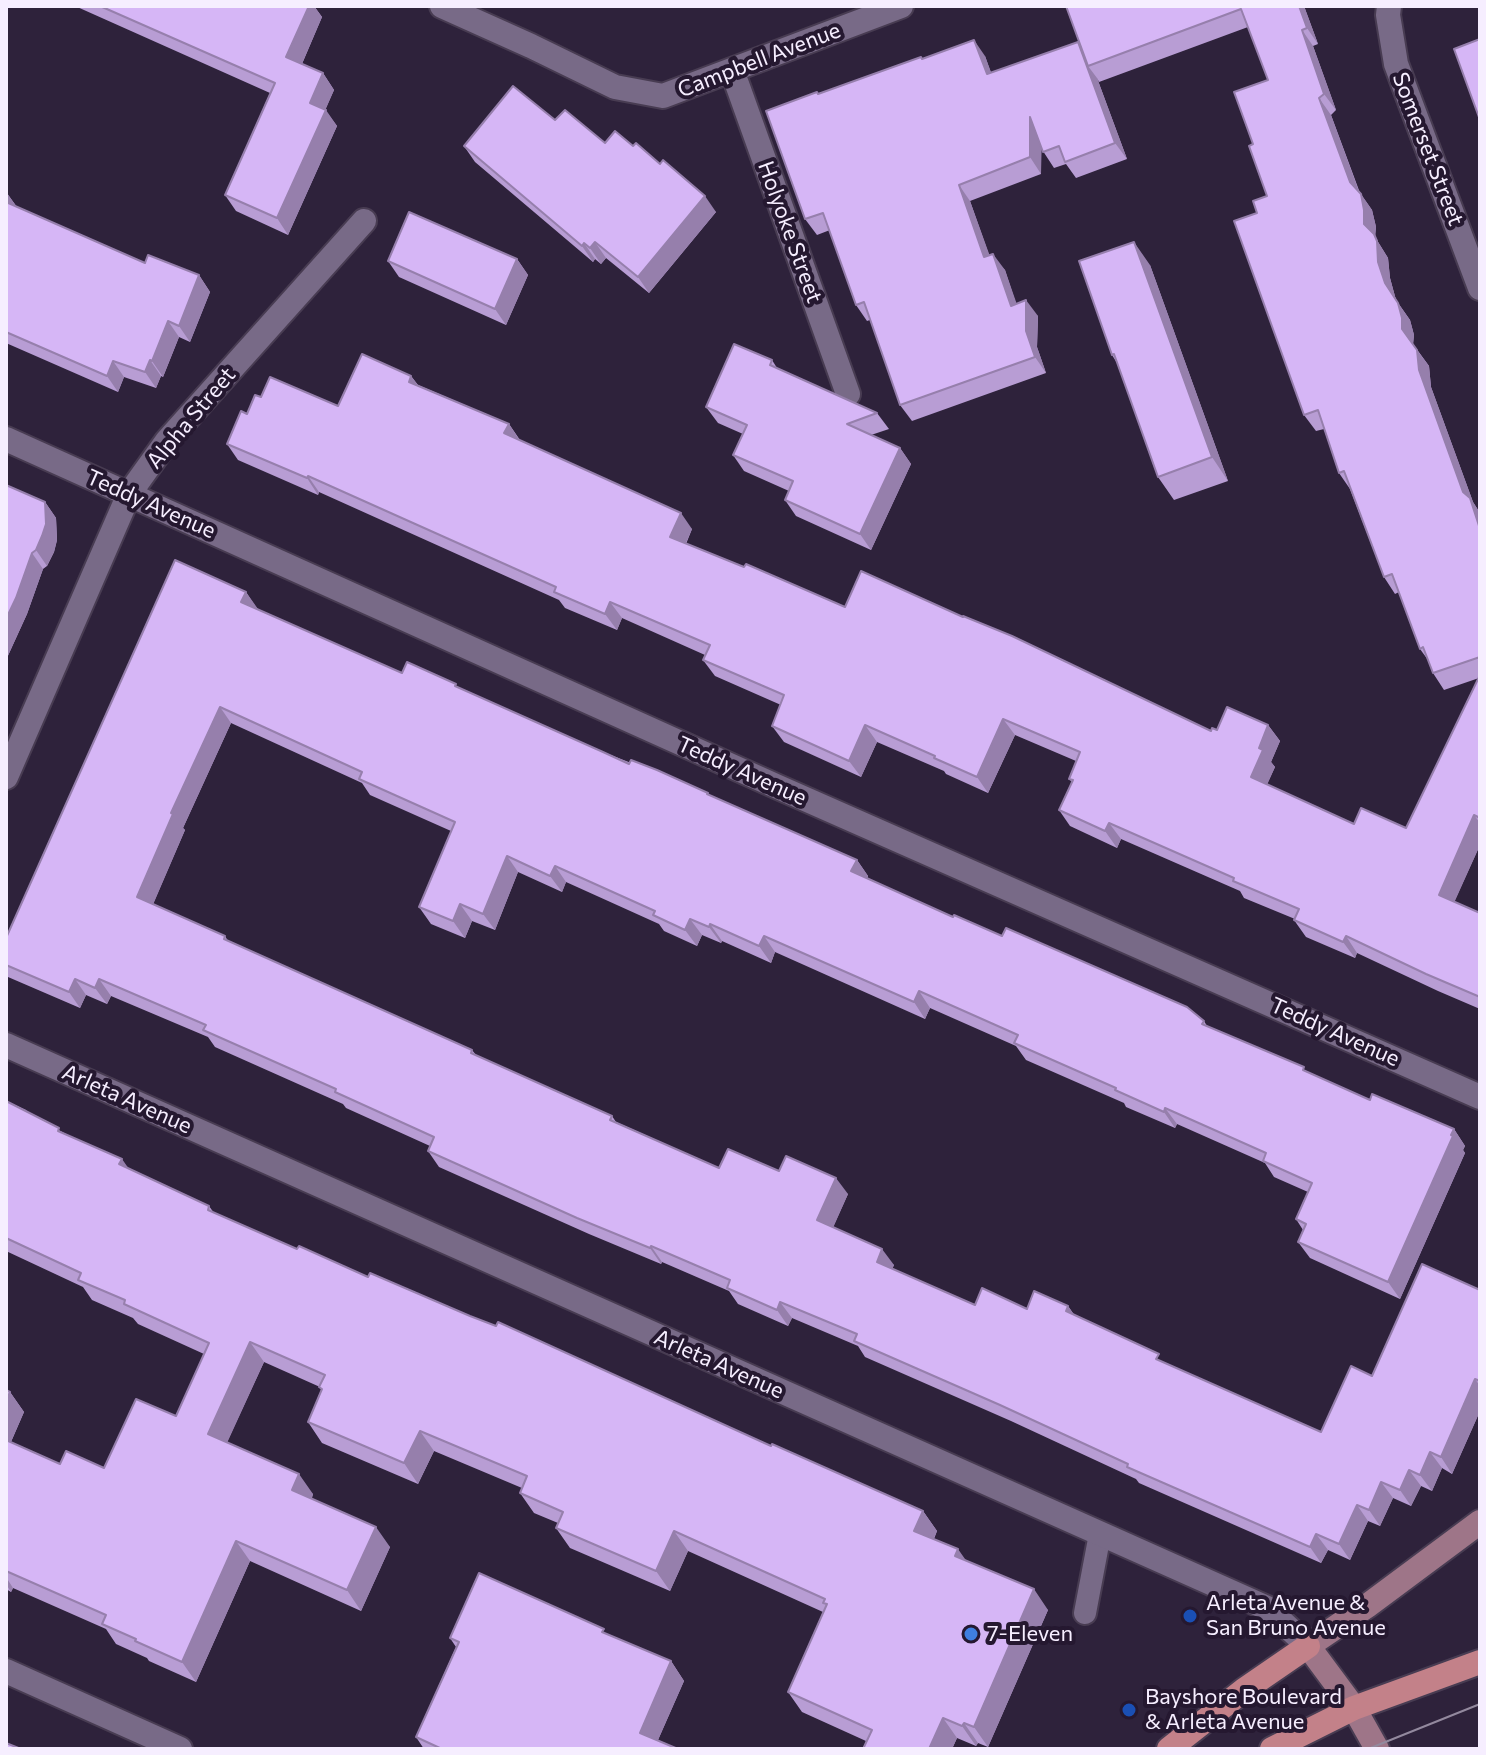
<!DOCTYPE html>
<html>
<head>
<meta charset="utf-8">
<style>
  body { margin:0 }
  #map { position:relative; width:1486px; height:1755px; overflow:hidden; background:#2e223b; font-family:Commissioner,sans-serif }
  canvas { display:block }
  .frame { position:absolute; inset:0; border:8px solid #f6eeff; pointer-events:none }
</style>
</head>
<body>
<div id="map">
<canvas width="1486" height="1755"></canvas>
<div class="frame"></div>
</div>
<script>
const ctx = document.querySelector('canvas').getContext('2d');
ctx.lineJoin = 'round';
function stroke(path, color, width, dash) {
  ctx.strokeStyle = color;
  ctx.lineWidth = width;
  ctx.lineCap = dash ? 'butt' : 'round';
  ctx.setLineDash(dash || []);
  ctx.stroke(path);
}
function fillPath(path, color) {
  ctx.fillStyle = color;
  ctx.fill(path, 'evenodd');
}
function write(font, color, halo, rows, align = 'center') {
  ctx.font = font + ' Commissioner,sans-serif';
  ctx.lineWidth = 8;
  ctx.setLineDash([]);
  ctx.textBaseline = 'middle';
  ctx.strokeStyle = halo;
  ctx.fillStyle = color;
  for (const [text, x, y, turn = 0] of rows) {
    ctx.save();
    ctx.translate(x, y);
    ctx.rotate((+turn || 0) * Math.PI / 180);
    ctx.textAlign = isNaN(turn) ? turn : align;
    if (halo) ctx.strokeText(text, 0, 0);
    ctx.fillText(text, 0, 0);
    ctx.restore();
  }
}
const lane = new Path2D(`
  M1085 1613 1100 1534`);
const street = new Path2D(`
  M442 6 531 46 615 87 663 96 901 6
  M1389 6 1388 15 1396 64 1480 288
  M732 70 848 394
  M6 439 778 787 1480 1097
  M6 777 129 494 167 441 364 221
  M6 1045 1267 1608 1308 1646
  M6 1671 180 1749`);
const secondary = new Path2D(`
  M1377 1749 1354 1708 1308 1646 1367 1606 1480 1522`);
const primary = new Path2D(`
  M1169 1749 1244 1690 1308 1646
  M1272 1749 1354 1708 1480 1662`);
stroke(lane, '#483c52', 26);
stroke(street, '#483c52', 28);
stroke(secondary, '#483c52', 28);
stroke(primary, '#483c52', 28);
stroke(lane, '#786a87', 22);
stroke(street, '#786a87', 24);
stroke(secondary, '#9e7588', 24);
stroke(primary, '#c38189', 24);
stroke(new Path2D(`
  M1368 1749 1480 1704`), '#93899e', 2);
fillPath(new Path2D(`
  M75 6H314L322 17 302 64 323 73 334 90 325 110 337 126 288 235 236 211 225 195 270 93Z
  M1066 6H1304L1318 44 1313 46 1336 110 1331 115 1360 193 1372 210 1376 227 1375 237 1388 258 1390 278 1396 300 1410 320 1414 335 1413 344 1429 366 1431 387 1473 502 1480 513V845L1454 902 1480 913V1009L1438 991 1357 953 1355 958 1306 937 1294 920 1295 919 1244 898 1240 891 1121 839 1117 848 1070 826 1059 810 1072 782 1069 779 1076 761 1015 735 988 793 946 774 944 771 877 742 861 777 784 742 772 726 781 705 715 676 703 660 705 655 622 618 617 630 565 608 559 600 319 492 318 495 238 460 227 444 247 414 261 397 338 406 411 376 418 385 509 424 520 440 692 529 686 544 845 607 1211 731 1268 725 1280 741 1271 762 1275 767 1267 784 1354 824 1406 828 1479 678 1444 690 1433 673 1428 660 1420 649 1399 592 1395 594 1384 577 1350 489 1339 473 1324 429 1316 431 1304 415 1257 213 1267 196 1253 144 1268 80 1248 27 1099 82 1097 78 1127 159 1076 178 1066 164 1054 168 1041 148V174L970 201 989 255 1005 270 1016 304 1038 316 1037 347 1046 373 912 421 900 405 870 320 867 321 856 305 830 230 817 235 805 219 819 94 923 59 985 56 991 73 1080 45Z
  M605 143 716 212 649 293 606 258 601 264 595 259 593 262 475 162 464 146Z
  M6 192 17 207 145 263 199 275 210 292 190 342 179 337 163 377 161 376 156 388 124 377 118 392 6 343Z
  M517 259 528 275 506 325 399 277 388 261Z
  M1150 265 1228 481 1174 500 1158 477 1117 363 1112 355Z
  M772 360 777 368 877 413 889 429 871 435 900 448 911 464 871 550 796 516 785 500 789 491 744 471 733 455 743 434 718 423 706 407Z
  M6 485 45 502 56 518 57 540 54 552 47 566 43 569 27 614 6 660Z
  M246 592 257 609 402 673 459 688 603 752 708 793 709 796 857 860 868 876 867 879 953 917 1204 1021 1207 1026 1370 1100 1454 1129 1465 1146 1463 1150 1465 1153 1400 1299 1310 1258 1298 1242 1303 1230 1296 1219 1308 1192 1274 1177 1265 1163 1177 1124 1175 1128 1126 1107 1124 1103 1026 1060 1016 1046 930 1008 925 1019 775 952 771 963 722 941 721 943 702 935 697 946 664 931 659 924 566 882 562 892 518 872 495 930 472 921 465 938 431 924 419 907 451 831 370 795 362 783 231 723 183 828 185 830 153 904 225 936 228 941 472 1050 476 1055 612 1116 616 1122 719 1168 779 1171 848 1194 833 1227 894 1265 892 1269 975 1305 1027 1309 1068 1306 1075 1316 1165 1363 1321 1432 1372 1376 1480 1290V1411L1452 1474 1442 1468 1432 1491 1421 1486 1411 1506 1393 1498 1380 1526 1368 1521 1350 1560 1328 1550 1321 1563 1139 1483 1136 1479 1011 1421 865 1357 858 1346 792 1318 788 1326 738 1304 729 1291 662 1262 661 1264 589 1234 439 1167 428 1151 430 1146 346 1108 343 1104 215 1047 208 1037 111 996 107 1004 86 995 80 1008 8 977 6 974V938Z
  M6 1101 26 1110 28 1113 129 1169 209 1206 214 1213 297 1249 368 1277 923 1511 937 1531 934 1539 966 1561 1048 1610 988 1747 978 1743 976 1746 957 1738 952 1749H863L866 1741 802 1712 788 1692 823 1612 688 1551 670 1591 570 1548 556 1528 558 1523 534 1513 520 1493 522 1488 434 1451 418 1484 322 1443 308 1422 321 1390 320 1387 264 1362 227 1442 313 1494 312 1498 390 1547 361 1611 250 1561 196 1682 149 1661 147 1658 116 1644 106 1629 13 1588 11 1592 6 1589V1390L10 1392 24 1412 11 1442 60 1464 104 1468 176 1416 204 1354 138 1324 133 1318 92 1300 83 1287 6 1251Z
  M608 1635 671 1661 684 1681 658 1740 678 1749H424L416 1737 456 1647 450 1638Z`), '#b89dd4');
fillPath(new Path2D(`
  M309 6H314L322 17 298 73 286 57Z
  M1299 6H1304L1318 44 1307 28Z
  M1302 30 1313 46 1336 110 1324 94Z
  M974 40 985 56 998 91 987 74Z
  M1078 42 1088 66 1097 78 1127 159 1115 143Z
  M323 73 334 90 321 120 310 103Z
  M1319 98 1331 115 1361 197V194L1372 210 1376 227 1375 237 1388 258 1390 278 1396 300 1410 320 1414 335 1413 345 1402 329 1364 224 1350 182Z
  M326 110 337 126 288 235 277 218Z
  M1030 117 1042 133 1041 174 1030 157Z
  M959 185 970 201 996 273 984 257Z
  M7 193 18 209 6 205Z
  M705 196 716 212 649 293 638 277Z
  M595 242 606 258 601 264 590 248Z
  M1134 242 1150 265 1228 481 1212 457Z
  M584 243 595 259 593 262 582 246Z
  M993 254 1005 270 1023 322 1011 306Z
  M517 259 528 275 506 325 495 309Z
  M199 275 210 292 190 342 179 326Z
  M1026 300 1038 316 1037 347 1046 373 1035 357 1026 331Z
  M168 321 179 337 163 377 152 361Z
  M1417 350 1429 366 1431 387 1473 502 1480 513V529L1463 492 1419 370Z
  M150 360 161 376 156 388 145 372Z
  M113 361 124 377 118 392 107 376Z
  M411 376 423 392 409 382Z
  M509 424 520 441 504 433Z
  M900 448 911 464 871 550 860 534Z
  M308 476 319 492 318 495 307 478Z
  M45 502 56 518 57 540 54 552 47 566 36 550Z
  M681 513 692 529 681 554 670 537Z
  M32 553 43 569 27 614 6 660V619Z
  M246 592 258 609 253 619 241 602Z
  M610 602 622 618 617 630 605 614Z
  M220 707 231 723 183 828 185 830 149 914 137 897 171 813Z
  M1003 719 1015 735 988 793 977 777Z
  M865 725 877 742 861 777 849 761Z
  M1268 725 1280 741 1271 762 1275 767 1263 794 1251 777 1259 748Z
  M1474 815 1480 823V845L1450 912 1439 895Z
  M1109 823 1121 839 1117 848 1105 831Z
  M507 856 518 872 495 930 483 914Z
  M857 860 868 876 863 888 851 871Z
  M555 866 566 882 562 892 550 876Z
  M460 904 472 921 465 938 453 921Z
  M690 919 702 935 697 946 685 930Z
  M710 924 722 941 721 943 709 927Z
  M764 936 775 952 771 963 759 946Z
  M1346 936 1357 953 1355 958 1343 942Z
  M75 979 86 995 80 1008 69 992Z
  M99 979 111 996 107 1004 95 988Z
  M919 991 930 1008 925 1019 914 1002Z
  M1165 1108 1177 1124 1175 1128 1164 1112Z
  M1454 1129 1465 1146 1463 1150 1465 1153 1400 1299 1388 1282Z
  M122 1159 136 1179 119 1164Z
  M836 1178 848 1194 829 1237 817 1220Z
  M651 1246 662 1262 661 1264 650 1248Z
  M882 1249 894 1265 888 1278 877 1262Z
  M780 1302 792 1318 788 1326 777 1310Z
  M1068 1306 1079 1322 1066 1311Z
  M250 1342 264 1362 222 1454 208 1434Z
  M1475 1379 1480 1386V1411L1452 1474 1441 1457Z
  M10 1392 24 1412 6 1453V1401Z
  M420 1431 434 1451 418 1484 404 1463Z
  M1430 1452 1442 1468 1432 1491 1420 1475Z
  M1409 1470 1421 1486 1411 1506 1400 1490Z
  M299 1474 313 1494 307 1510 292 1490Z
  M1381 1482 1393 1498 1380 1526 1369 1510Z
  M1357 1505 1368 1521 1350 1560 1339 1544Z
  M923 1511 937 1531 928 1551 914 1531Z
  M376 1527 390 1547 361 1611 347 1590Z
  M674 1531 688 1551 670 1591 656 1571Z
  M1316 1534 1328 1550 1321 1563 1310 1547Z
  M236 1541 250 1561 196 1682 182 1662Z
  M958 1549 972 1569 955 1556Z
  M6 1577 13 1588 11 1592 6 1584Z
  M1034 1589 1048 1610 988 1747 974 1727Z
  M671 1661 684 1681 654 1749 640 1733Z
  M943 1718 957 1738 952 1749H929Z
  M964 1723 978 1743 976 1746 962 1726Z`), '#967fac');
const building = new Path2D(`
  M100 6H309L286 57 323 73 310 103 326 110 277 218 225 195 275 83Z
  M1066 6H1299L1307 28 1302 30 1324 94 1319 98 1350 182 1361 194 1364 210V224L1374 234 1377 241 1378 262 1385 283 1398 303 1402 318V329L1417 350 1419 370 1463 492 1470 498 1480 529V657L1433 673 1423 647 1420 649 1392 574 1384 577 1344 471 1339 473 1318 410 1304 415 1234 221 1257 213 1253 201 1267 196 1249 146 1253 144 1234 92 1268 80 1241 9 1088 66Z
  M1480 39V120L1454 49Z
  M974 40 987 74 1078 42 1115 143 1065 162 1059 146 1043 152 1030 117V157L959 185 984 257 993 254 1011 306 1026 300V331L1035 357 900 405 864 302 856 305 823 213 805 219 766 111 817 92 818 94 921 57 922 59Z
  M513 86 555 120 565 110 605 143 615 131 633 146 636 143 660 164 663 160 705 196 638 277 595 242 590 248 584 243 582 246 464 146Z
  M6 202 145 263 148 255 199 275 179 326 168 321 152 361 150 360 145 372 113 361 107 376 6 332Z
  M409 212 517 259 495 309 388 261Z
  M1134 242 1212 457 1158 477 1114 354 1112 355 1079 261Z
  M734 344 772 360 770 365 877 413 847 424 900 448 860 534 785 500 793 481 733 455 747 425 706 407Z
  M362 354 411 376 409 382 509 424 504 433 681 513 670 537 744 567 746 564 845 607 861 571 963 617V616L1012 636 1211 731 1212 728 1217 730 1227 707 1268 725 1259 748 1263 750 1251 777 1354 824 1361 808 1406 828 1480 675V818L1474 815 1439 895 1480 913V997L1426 974 1346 936 1343 942 1294 920 1299 909 1233 881 1234 878 1109 823 1105 831 1059 810 1073 780 1069 779 1080 752 1003 719 977 777 934 758 935 756 865 725 849 761 772 726 784 695 703 660 710 645 610 602 605 614 554 592 556 587 308 476 307 478 227 444 241 411 247 414 255 395 261 397 270 377 338 406Z
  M6 485 45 502 46 524 42 536 36 550 32 553 16 598 6 619Z
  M175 560 246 592 241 602 402 673 407 662 456 684 455 686 603 752 629 764 631 760 657 770 708 793 707 794 857 860 851 871 953 917 954 915 1002 936 1006 928 1187 1007 1204 1021 1202 1024 1304 1067 1303 1070 1370 1100 1372 1094 1454 1129 1451 1135 1453 1136 1388 1282 1298 1242 1306 1224 1296 1219 1312 1183 1263 1161 1266 1153 1165 1108 1164 1112 1115 1090 1116 1088 1014 1043 1018 1035 919 991 914 1002 764 936 759 946 710 924 709 927 690 919 685 930 653 915 655 911 555 866 550 876 507 856 483 914 460 904 453 921 419 907 455 822 359 779 362 772 220 707 171 813 173 814 137 897 225 936 224 939 472 1050 471 1053 612 1116 610 1120 719 1168 728 1149 779 1171 786 1156 836 1178 817 1220 882 1249 877 1262 975 1305 982 1288 1027 1309 1034 1291 1068 1306 1066 1311 1159 1354 1156 1359 1321 1432 1351 1366 1372 1376 1422 1264 1480 1290V1381L1475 1379 1441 1457 1430 1452 1420 1475 1409 1470 1400 1490 1381 1482 1369 1510 1357 1505 1339 1544 1316 1534 1310 1547 1127 1467 1128 1464 1000 1405 854 1341 857 1334 780 1302 777 1310 727 1288 730 1280 651 1246 650 1248 577 1218 428 1151 434 1137 335 1092 336 1089 203 1030 206 1025 99 979 95 988 75 979 69 992 6 965V938Z
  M6 1101 59 1128 58 1131 122 1159 119 1164 209 1206 208 1210 297 1249 299 1246 368 1277 370 1273 470 1316 496 1326 498 1322 771 1446 772 1444 923 1511 914 1531 958 1549 955 1556 1034 1589 974 1727 964 1723 962 1726 943 1718 929 1749H863L872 1730 788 1692 827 1604 823 1603 825 1599 674 1531 656 1571 556 1528 563 1512 520 1493 527 1476 420 1431 404 1463 308 1422 322 1389 319 1387 325 1375 250 1342 208 1434 299 1474 292 1490 376 1527 347 1590 236 1541 182 1662 135 1641 136 1639 102 1624 106 1615 6 1571V1440L60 1464 66 1451 104 1468 136 1399 176 1416 209 1343 124 1304 125 1300 78 1280 81 1273 6 1238Z
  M6 1390 10 1392 6 1401Z
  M479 1573 604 1629 602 1632 671 1661 640 1733 678 1749H442L416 1737 459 1642 450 1638Z
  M6 1743 21 1749H6Z`);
fillPath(building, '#d6b6f6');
stroke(building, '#967fac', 2);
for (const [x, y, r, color] of [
  [1190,1616,8,"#1a4fb4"],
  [971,1634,8,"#3f7fe0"],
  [1129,1710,8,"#1a4fb4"]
]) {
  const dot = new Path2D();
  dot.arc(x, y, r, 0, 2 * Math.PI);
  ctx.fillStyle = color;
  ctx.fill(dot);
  stroke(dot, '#251830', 3);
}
write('22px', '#f6eeff', '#251830', [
  ["Campbell Avenue",759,60,-21],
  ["Somerset Street",1428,149,69],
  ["Holyoke Street",790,232,70],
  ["Alpha Street",191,418,-50],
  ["Teddy Avenue",151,504,24],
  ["Teddy Avenue",742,771,24],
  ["Teddy Avenue",1335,1032,24],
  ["Arleta Avenue",127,1099,24],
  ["Arleta Avenue",719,1364,24]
]);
write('22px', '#f6eeff', '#251830', [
  ["Arleta Avenue &",1206,1603],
  ["San Bruno Avenue",1206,1628],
  ["7-Eleven",987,1634],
  ["Bayshore Boulevard",1145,1697],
  ["& Arleta Avenue",1145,1722]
], 'left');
</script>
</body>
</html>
